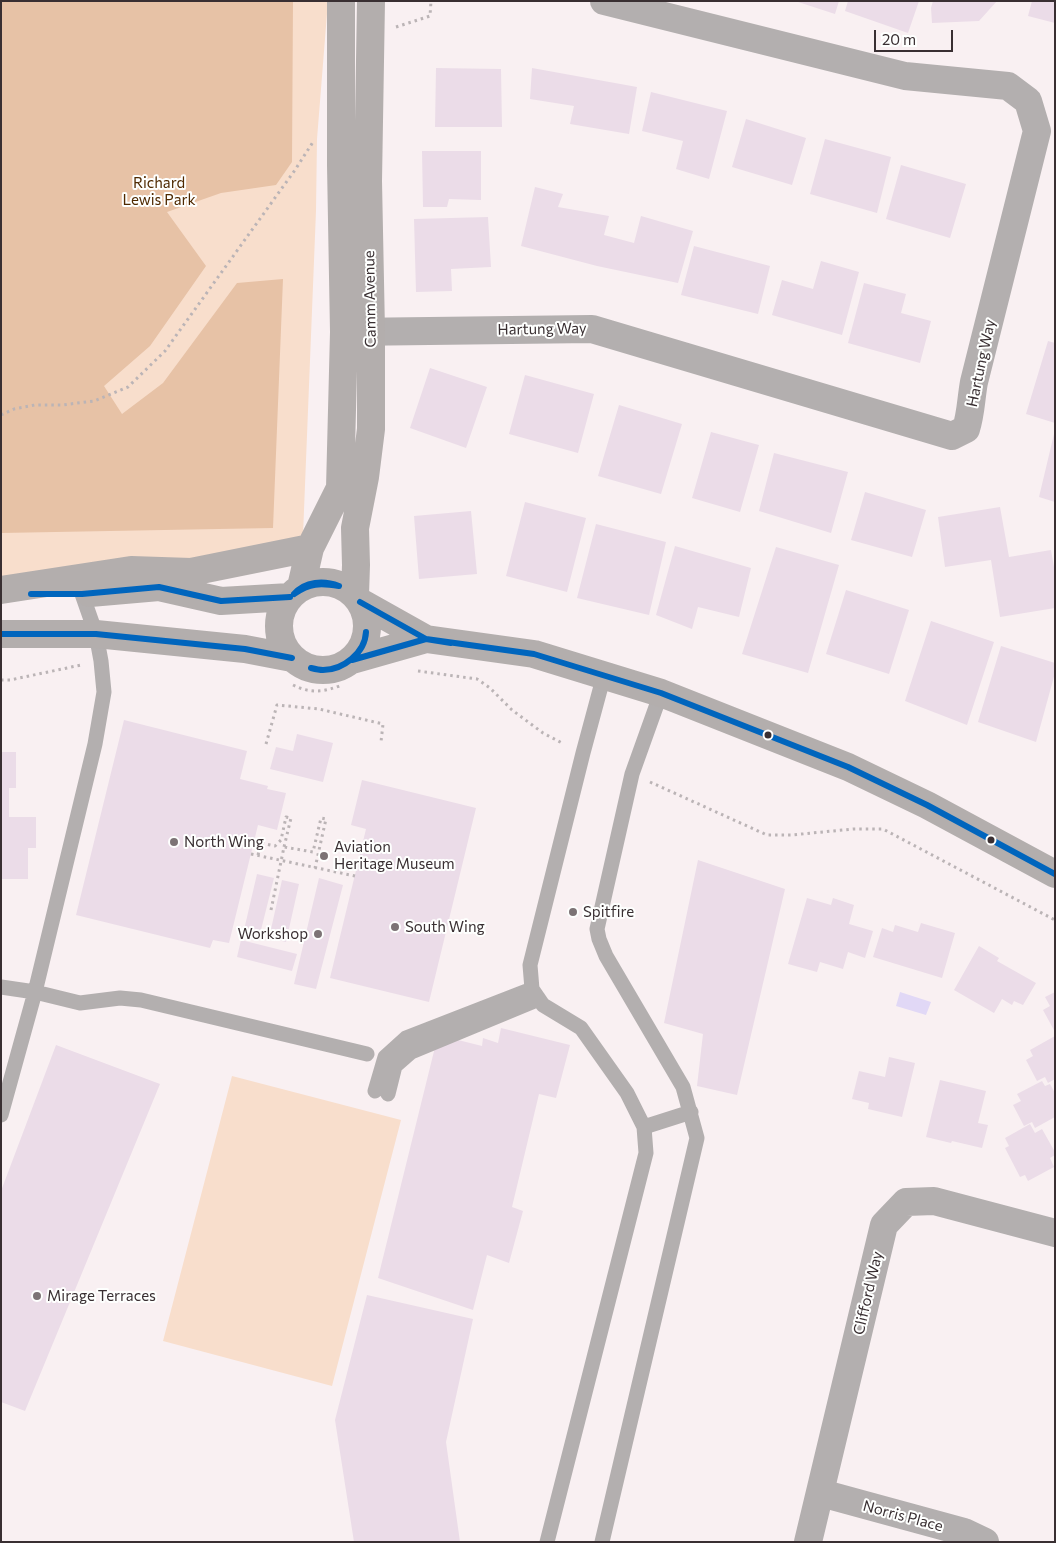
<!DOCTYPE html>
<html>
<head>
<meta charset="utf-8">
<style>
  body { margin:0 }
  #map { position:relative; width:1056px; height:1543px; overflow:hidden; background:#f9f0f2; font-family:Commissioner,sans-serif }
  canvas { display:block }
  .frame { position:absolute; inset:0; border:2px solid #392f32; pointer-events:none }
  .scale { position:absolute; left:874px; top:30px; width:79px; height:22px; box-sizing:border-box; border:2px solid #392f32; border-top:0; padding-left:6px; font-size:15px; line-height:18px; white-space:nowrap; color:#392f32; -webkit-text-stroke:4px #fefffe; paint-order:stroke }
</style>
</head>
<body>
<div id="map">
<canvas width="1056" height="1543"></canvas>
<div class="frame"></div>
<div class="scale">20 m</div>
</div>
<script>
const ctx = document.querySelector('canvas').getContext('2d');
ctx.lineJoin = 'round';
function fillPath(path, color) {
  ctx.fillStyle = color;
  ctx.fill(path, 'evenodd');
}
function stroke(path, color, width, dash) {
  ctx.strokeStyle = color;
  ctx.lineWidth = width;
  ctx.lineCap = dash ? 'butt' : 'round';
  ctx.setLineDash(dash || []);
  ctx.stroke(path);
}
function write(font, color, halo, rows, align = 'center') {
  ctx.font = font + ' Commissioner,sans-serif';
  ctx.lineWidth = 4;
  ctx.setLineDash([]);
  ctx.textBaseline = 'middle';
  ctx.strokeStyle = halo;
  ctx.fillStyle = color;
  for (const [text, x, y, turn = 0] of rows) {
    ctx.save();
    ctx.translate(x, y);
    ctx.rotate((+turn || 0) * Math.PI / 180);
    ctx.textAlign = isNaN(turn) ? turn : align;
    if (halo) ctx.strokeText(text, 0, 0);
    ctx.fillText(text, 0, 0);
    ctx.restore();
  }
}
fillPath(new Path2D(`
  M1 1H328L317 139 316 211 303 535 161 593 1 577Z
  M232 1076 401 1120 332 1386 163 1341Z`), '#f8decc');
fillPath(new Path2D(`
  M1 1H293L292 162 276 185 221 193 167 212 206 266 150 346 104 386 122 414 163 383 237 283 283 279 273 528 1 533Z`), '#e7c2a6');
fillPath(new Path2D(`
  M900 992 931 1002 926 1015 896 1006Z`), '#e1d8f6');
fillPath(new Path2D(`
  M795 1H839L835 14Z
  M848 1H919L908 33 845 11Z
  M933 1H997L979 21 932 23 931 8Z
  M1032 1H1055V23L1028 16Z
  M436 68 501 69 502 127H435Z
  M532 68 637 87 629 134 570 124 574 106 530 99Z
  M651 92 727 111 709 179 676 169 683 141 642 131Z
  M746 119 806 138 792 185 732 167Z
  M825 139 891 157 877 213 810 194Z
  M422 151H481V200L449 199 447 207H423Z
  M901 165 966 184 950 238 886 219Z
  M535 187 563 194 558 207 609 216 604 235 634 243 641 216 693 231 678 283 597 266 521 246Z
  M488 217 491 267 451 269 452 291 416 292 414 219Z
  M694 246 770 266 758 314 681 295Z
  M821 261 859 272 842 335 772 315 782 280 813 289Z
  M864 283 906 294 901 313 931 321 920 363 848 343Z
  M1048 341 1055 343V423L1026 414Z
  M430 368 487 387 466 448 410 428Z
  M525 375 594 394 578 453 509 434Z
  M619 405 682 424 661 494 598 476Z
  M711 432 759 445 740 512 692 498Z
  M1054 434H1055V502L1039 497Z
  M774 453 848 472 831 533 759 511Z
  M865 492 926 510 912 557 851 540Z
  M525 502 586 518 567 592 506 576Z
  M1000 507 1009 557 1051 550 1055 573V608L1000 617 991 560 945 567 938 517Z
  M471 511 477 574 419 579 414 516Z
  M596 524 666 542 649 615 577 598Z
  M675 546 751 568 739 617 698 607 692 629 656 615Z
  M776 547 839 565 808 673 742 654Z
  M846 590 909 610 889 674 826 654Z
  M931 621 994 642 967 725 905 701Z
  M1001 646 1055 663V673L1036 742 978 722Z
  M124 720 247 751 240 779 268 786 267 789 286 793 277 830 258 825 229 943 213 940 210 948 76 915Z
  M297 734 333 743 323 782 270 769 276 747 293 751Z
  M1 752H16V788H9V817H36V848H28V879H1Z
  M362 780 476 808 429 1002 330 978 366 829 351 825Z
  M698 860 785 889 737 1095 697 1086 703 1034 664 1023Z
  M257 874 274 878 260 934 244 930Z
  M319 878 343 885 316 989 294 984Z
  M282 880 299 884 286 942 269 938Z
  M807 898 831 905 833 898 854 905 849 924 873 931 865 958 848 952 843 969 820 962 817 972 788 964Z
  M921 923 955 933 942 978 873 957 882 928 893 932 895 925 918 932Z
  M241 940 297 954 292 971 237 957Z
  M979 946 999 958 997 961 1036 983 1023 1005 1014 1001 1012 1005 1002 999 994 1013 954 990Z
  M1055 992V1032L1043 1010 1050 1006 1045 997Z
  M501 1028 570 1045 556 1098 539 1094 512 1207 523 1211 509 1263 487 1255 473 1310 378 1278 438 1035 482 1046 483 1038 498 1043Z
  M1055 1036V1079L1048 1083 1045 1077 1037 1081 1026 1060 1033 1056 1030 1050Z
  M56 1045 160 1084 25 1411 1 1402V1191Z
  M889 1057 915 1063 902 1117 868 1109 869 1103 852 1099 859 1071 885 1077Z
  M940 1080 986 1091 978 1123 988 1125 982 1148 952 1141 951 1143 926 1137Z
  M1042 1081 1045 1086 1050 1084 1055 1093V1117L1035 1128 1032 1122 1024 1126 1013 1105 1021 1101 1017 1094Z
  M1030 1124 1035 1133 1042 1129 1055 1152V1155L1050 1158 1054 1167 1028 1181 1025 1175 1020 1177 1005 1148 1009 1146 1005 1138Z
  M367 1295 473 1319 446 1442 460 1542H354L335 1420Z`), '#ebdce8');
stroke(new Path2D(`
  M396 27 430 16 431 1
  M1 415 14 409 35 405H62L94 401 128 387 165 351 295 170 313 142
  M418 671 477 679 490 688 512 710 543 733 564 744
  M1 680H10L81 665
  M293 685C311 694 324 692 342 685
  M266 744 277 705 319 709 383 724 381 742
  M650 782 767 835H792L853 829H883L1055 920
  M251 854 355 876
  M258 855 261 843 275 846 281 840 286 817 291 818 284 847
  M271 910 284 847 313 852 321 818 326 819 315 868`), '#bbb4b6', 3, [2.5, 4]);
stroke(new Path2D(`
  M1 987 35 992 80 1003 120 998 141 1000 367 1054
  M375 1091 385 1057 406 1038 532 989
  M388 1094 395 1066 411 1052 539 999
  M1 1115 35 992 95 744 104 692 101 661 96 634 82 594
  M644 1127 691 1112
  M547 1542 646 1153 644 1127 627 1093 581 1028 543 1005 532 989 530 965 583 753 604 675
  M602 1542 697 1138 683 1087 606 956 599 939 597 929 632 774 661 693`), '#b3afaf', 15);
stroke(new Path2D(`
  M348 332 592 329 952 436 966 429C971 414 971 398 974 382L1037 131 1028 101 1008 86 905 76 604 1
  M821 1493 964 1532 985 1542
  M808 1542 884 1225 906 1202 934 1201 1055 1233`), '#b3afaf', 28);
stroke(new Path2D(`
  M279 626a44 44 0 1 1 88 0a44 44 0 1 1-88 0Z
  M301 587 310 548 340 488 344 332 341 165V1
  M1 590 131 570 191 572 310 548
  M90 593 159 587 221 601 290 597
  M355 595 356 565 355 528 365 477 371 429V331L368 181 371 1
  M360 602 426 639 534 654 661 693 848 767 927 805 1055 874
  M1 634H96L245 649 292 658
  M352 660 426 639`), '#b3aead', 28);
stroke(new Path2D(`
  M31 594H82L159 587 221 601 290 597
  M294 594C305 581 324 580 339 586
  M294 594C310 583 320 583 339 586
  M360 602 426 639 451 643
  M1 634H96L245 649 292 658
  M352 660 426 639 534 654 661 693 848 767 927 805 1055 874
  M311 668C315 669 319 670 323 670 343 670 365 653 366 632`), '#0065bd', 6);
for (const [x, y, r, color] of [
  [768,735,4.5,"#392f32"],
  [991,840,4.5,"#392f32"],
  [174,842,5,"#7c7375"],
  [324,856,5,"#7c7375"],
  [573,912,5,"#7c7375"],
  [395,927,5,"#7c7375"],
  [318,934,5,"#7c7375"],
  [37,1296,5,"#7c7375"]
]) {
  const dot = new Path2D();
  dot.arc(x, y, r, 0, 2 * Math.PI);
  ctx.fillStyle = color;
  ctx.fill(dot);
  stroke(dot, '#fefffe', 2);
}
write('15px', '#4f2900', '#fefffe', [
  ["Richard",159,183],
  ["Lewis Park",159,200]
]);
write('15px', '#392f32', '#fefffe', [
  ["Camm Avenue",370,299,-91],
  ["Hartung Way",542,329,-1],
  ["Hartung Way",981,363,-78],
  ["Clifford Way",868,1293,-77],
  ["Norris Place",903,1516,15]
]);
write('15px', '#392f32', '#fefffe', [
  ["North Wing",184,842],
  ["Aviation",334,847],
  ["Heritage Museum",334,864],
  ["Spitfire",583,912],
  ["South Wing",405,927],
  ["Workshop",308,934,"right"],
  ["Mirage Terraces",47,1296]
], 'left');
</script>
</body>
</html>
